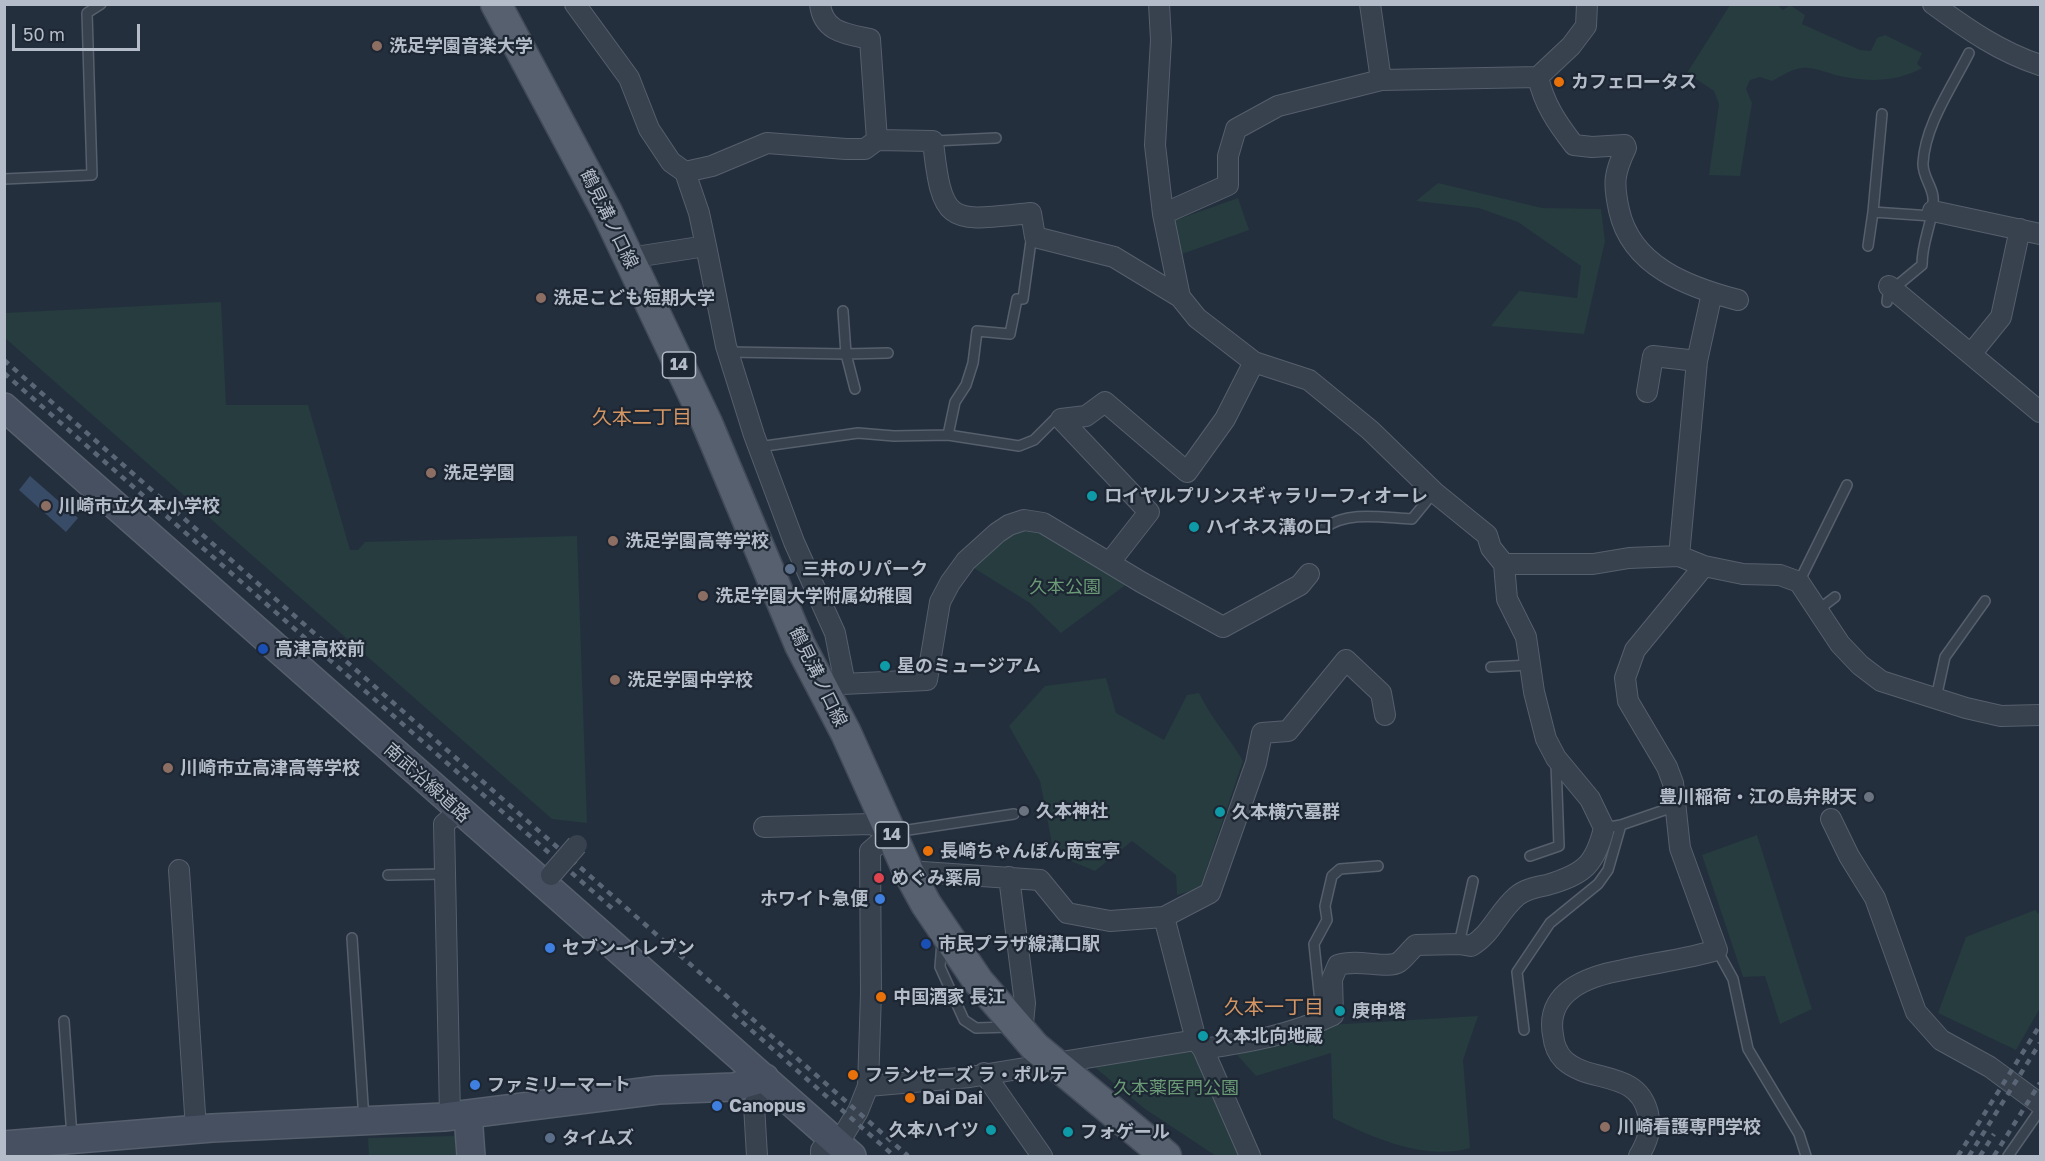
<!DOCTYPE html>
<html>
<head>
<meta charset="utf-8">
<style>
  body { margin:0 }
  #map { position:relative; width:2045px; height:1161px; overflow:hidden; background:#242f3e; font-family:"Golos Text",sans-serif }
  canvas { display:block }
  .frame { position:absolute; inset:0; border:6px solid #b4bcc9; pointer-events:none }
  .scale { position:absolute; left:12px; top:24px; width:128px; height:27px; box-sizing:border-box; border:3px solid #b4bcc9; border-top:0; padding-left:8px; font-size:18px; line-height:21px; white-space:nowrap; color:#b4bcc9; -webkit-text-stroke:4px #1d2633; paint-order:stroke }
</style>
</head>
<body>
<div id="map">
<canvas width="2045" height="1161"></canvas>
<div class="frame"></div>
<div class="scale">50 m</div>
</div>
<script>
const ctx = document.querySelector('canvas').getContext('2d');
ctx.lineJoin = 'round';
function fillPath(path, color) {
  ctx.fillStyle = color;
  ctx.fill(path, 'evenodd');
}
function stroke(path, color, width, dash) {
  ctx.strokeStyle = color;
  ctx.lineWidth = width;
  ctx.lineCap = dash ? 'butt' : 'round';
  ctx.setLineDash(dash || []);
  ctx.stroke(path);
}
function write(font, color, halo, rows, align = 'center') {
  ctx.font = font + ' "Golos Text","Noto Sans JP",sans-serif';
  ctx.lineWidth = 4.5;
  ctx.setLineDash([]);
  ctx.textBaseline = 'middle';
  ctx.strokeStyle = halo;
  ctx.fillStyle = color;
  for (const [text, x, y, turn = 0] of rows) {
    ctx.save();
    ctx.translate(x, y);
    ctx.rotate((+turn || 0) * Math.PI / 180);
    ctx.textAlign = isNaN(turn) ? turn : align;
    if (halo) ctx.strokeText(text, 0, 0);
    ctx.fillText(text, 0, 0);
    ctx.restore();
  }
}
fillPath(new Path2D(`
  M1730 5H1777L1783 10 1790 5 1805 15 1802 24 1860 50 1871 51 1877 38 1885 35 1922 53 1917 64 1922 68C1895 83 1864 82 1835 75 1825 72 1812 67 1802 68 1791 69 1782 76 1772 81L1760 77 1750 80 1746 89 1752 103 1740 176 1709 175 1719 104 1714 91 1687 73Z
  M1438 183 1542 208 1601 209 1605 241 1584 334 1491 326 1519 291 1577 298 1581 266 1518 222 1479 208 1416 201Z
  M1238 198 1249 230 1182 254 1173 228 1176 220Z
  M221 302 226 405H308L350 550H358L365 542 577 536 587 823 552 819 5 338V313Z
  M1032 525 1127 584 1061 633 1030 603 969 565 1016 526Z
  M1106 678 1116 713 1164 740 1187 695 1199 693C1211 718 1229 737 1243 761L1200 888 1177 895 1176 875 1132 841 1095 871 1054 854 1040 781 1009 726 1045 686Z
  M1757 835 1812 1009 1780 1024 1765 976 1743 977 1702 855Z
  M2035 910 2040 915V1008L2016 1050 1938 1013 1966 937Z
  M1478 1016 1463 1060 1470 1148C1425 1161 1373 1138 1333 1118L1331 1053 1256 1076 1231 1048 1328 1025Z
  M1196 1051 1246 1156H1216L1145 1109 1092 1065Z
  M455 1136 456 1156H369L368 1138Z`), '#263c3f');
fillPath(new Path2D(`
  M30 476 78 518 66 532 19 490Z`), '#394c67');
const lane = new Path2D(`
  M1882 114 1873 212 1932 216
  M933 141 996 138
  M4 179 92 175 87 13 101 4
  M1868 246 1873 212
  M1887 302 1889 286 1899 284 1922 265C1922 240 1932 226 1933 202 1935 189 1922 177 1923 163 1925 125 1952 87 1969 53
  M729 352 846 354 843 311
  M855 389 846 354 888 353
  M948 435 955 402 966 385 973 363 977 331 1010 334 1017 299H1023L1031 241 1035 237
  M758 447 858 433 894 436 948 435 1019 446 1034 440 1054 420 1061 419
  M1325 528C1347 510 1385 518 1412 519L1434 492
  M1799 582 1847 485
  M1818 610 1835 597
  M1491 667 1530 665
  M1936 698 1945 657 1985 601
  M1604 828 1621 825 1676 806
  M895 832 1014 814
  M1530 856 1559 846 1556 763
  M388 875 445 874
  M352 938 364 1120
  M942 942 940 967 964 1020 976 1028 1010 1027
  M1459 944 1473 881
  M1717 950 1733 979 1748 1049 1799 1134 1806 1156
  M64 1021 72 1137
  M1322 1021 1314 944 1327 920 1325 906 1332 876 1340 869 1378 866
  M1524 1030 1517 972 1550 923 1598 884 1608 870 1621 825
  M2008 1156 2040 1110`);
const street = new Path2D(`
  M575 4 629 78 649 129 671 162 685 172 699 213 706 246 629 258
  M820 4C823 32 846 34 870 39L877 140
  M1159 4 1161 40 1155 145 1163 214 1180 297
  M1370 4 1381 80
  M1933 4C1967 29 2000 52 2040 65
  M1538 77C1544 104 1557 123 1574 145L1592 147 1625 145 1626 148C1614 173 1613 183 1619 210 1631 266 1688 287 1738 300
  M685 172 712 166 767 143 846 149H865L877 140 933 141C942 228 951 221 1031 213L1035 237 1114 257 1180 297 1197 318 1254 362 1309 380 1370 430 1434 492 1487 535 1491 548 1504 564 1507 599 1526 637 1534 692 1546 739 1556 758 1590 799 1604 828C1595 865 1584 874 1547 885 1537 887 1525 889 1517 896 1498 912 1492 934 1471 946L1459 944 1416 945C1410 950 1405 958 1399 962 1387 970 1359 958 1338 965L1332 979 1333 1015C1292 1035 1248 1042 1203 1049L1196 1040 1164 917
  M1933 211 2040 234
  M1163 214 1228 185V156L1236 129 1278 106 1381 80 1538 77 1571 46 1586 26 1587 4
  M706 246 726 346 754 435 794 542 835 633 845 684
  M1889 286 2040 412
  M1971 354 2001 317 2020 229
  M1647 392 1653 356 1697 361
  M1679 556 1697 361 1712 293
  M1110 562 1149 512 1061 419 1086 416 1105 402 1187 472 1225 419 1254 362
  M1504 564H1593L1629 558 1679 556 1704 566 1743 574 1780 575 1799 582 1840 644 1860 665 1881 681 1966 708 2001 716 2040 715
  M821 685 927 680 940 602 950 583 966 561 997 533 1009 525 1024 520 1043 523 1141 582 1223 627 1300 585 1309 574
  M1831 819 1849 856 1875 898 1916 1012 1941 1040 1990 1067 2040 1104
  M764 827 871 824 891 833 870 851 871 993 868 1086 858 1111 838 1144
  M179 870 196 1129
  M908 871 1040 880 1067 913 1110 921 1164 917 1210 893 1256 763 1262 733 1288 731 1346 660 1381 693 1385 715
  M1009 877 1025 1003 1022 1033
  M1203 1049 1250 1156
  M984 1073 1042 1156
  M868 1086 970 1077 1196 1040
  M450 1116 444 824 459 811
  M757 1156 754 1105 765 1078
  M821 1156V1150L832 1138
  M1639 1156C1647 1142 1652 1130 1648 1113 1637 1069 1590 1084 1564 1060 1557 1053 1554 1045 1553 1035 1545 991 1589 976 1623 970 1654 963 1687 959 1717 950L1680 848 1673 783 1667 767 1628 701 1625 678 1635 650 1704 566`);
const secondary = new Path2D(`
  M4 407 852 1156
  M468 1114 471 1156
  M4 1145 212 1128 444 1117 658 1090 734 1087 765 1078`);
const primary = new Path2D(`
  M496 4 607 212 707 423 800 645 846 733 908 871 926 904 978 981 1035 1047 1166 1156`);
stroke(lane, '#565f6c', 12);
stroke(street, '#565f6c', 22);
stroke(secondary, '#565f6c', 30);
stroke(primary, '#414a57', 33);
stroke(lane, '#38414e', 9);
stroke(street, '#38414e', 20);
stroke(secondary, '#465061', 27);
stroke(primary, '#56606e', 30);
stroke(new Path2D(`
  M4 360 908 1156
  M4 373 615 911
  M733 1014 893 1155
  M1958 1156 2040 1025
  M1969 1156 2040 1043
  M1980 1156 1994 1134
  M1994 1156 2040 1083`), '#5a6575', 4.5, [6, 6]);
const streetBridge = new Path2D(`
  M551 875 577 845`);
stroke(streetBridge, '#565f6c', 22, []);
stroke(streetBridge, '#38414e', 20);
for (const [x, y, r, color] of [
  [377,46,6,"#8d6e63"],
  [1559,82,6,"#e8710a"],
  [541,298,6,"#8d6e63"],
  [431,473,6,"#8d6e63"],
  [1092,496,6,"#0f9aa8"],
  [46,506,6,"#8d6e63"],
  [1194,527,6,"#0f9aa8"],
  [613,541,6,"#8d6e63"],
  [790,569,6,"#5c6f8a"],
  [703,596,6,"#8d6e63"],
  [263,649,6,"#1a4fb4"],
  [885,666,6,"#0f9aa8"],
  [615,680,6,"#8d6e63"],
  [168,768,6,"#8d6e63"],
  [1869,797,6,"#6b7280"],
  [1024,811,6,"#6b7280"],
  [1220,812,6,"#0f9aa8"],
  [928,851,6,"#e8710a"],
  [879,878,6,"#e0444e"],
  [880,899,6,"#3f7fe0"],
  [926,944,6,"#1a4fb4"],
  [550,948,6,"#3f7fe0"],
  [881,997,6,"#e8710a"],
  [1340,1011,6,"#0f9aa8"],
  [1203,1036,6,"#0f9aa8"],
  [853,1075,6,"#e8710a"],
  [475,1085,6,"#3f7fe0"],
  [910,1098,6,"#e8710a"],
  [717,1106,6,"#3f7fe0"],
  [1605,1127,6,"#8d6e63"],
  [991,1130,6,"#0f9aa8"],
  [1068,1132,6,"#0f9aa8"],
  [550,1138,6,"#5c6f8a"]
]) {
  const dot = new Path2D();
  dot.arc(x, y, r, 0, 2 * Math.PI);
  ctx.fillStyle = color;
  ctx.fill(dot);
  stroke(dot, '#1d2633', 2);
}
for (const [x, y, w] of [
  [679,365,33],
  [892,835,33]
]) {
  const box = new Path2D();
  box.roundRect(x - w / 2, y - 13, w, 26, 4.5);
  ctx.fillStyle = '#1d2633';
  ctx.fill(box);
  stroke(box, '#b4bcc9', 1.5);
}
write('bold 16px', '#b4bcc9', null, [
  ["14",679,365],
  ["14",892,835]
]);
write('bold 18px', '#b4bcc9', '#1d2633', [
  ["洗足学園音楽大学",389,46],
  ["カフェロータス",1571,82],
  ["洗足こども短期大学",553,298],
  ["洗足学園",443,473],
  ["ロイヤルプリンスギャラリーフィオーレ",1104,496],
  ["川崎市立久本小学校",58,506],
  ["ハイネス溝の口",1206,527],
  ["洗足学園高等学校",625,541],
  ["三井のリパーク",802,569],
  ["洗足学園大学附属幼稚園",715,596],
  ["高津高校前",275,649],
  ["星のミュージアム",897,666],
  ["洗足学園中学校",627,680],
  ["川崎市立高津高等学校",180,768],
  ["豊川稲荷・江の島弁財天",1857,797,"right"],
  ["久本神社",1036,811],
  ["久本横穴墓群",1232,812],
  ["長崎ちゃんぽん南宝亭",940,851],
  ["めぐみ薬局",891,878],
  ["ホワイト急便",868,899,"right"],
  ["市民プラザ線溝口駅",938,944],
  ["セブン-イレブン",562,948],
  ["中国酒家 長江",893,997],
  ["庚申塔",1352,1011],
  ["久本北向地蔵",1215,1036],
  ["フランセーズ ラ・ポルテ",865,1075],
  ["ファミリーマート",487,1085],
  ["Dai Dai",922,1098],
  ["Canopus",729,1106],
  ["川崎看護専門学校",1617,1127],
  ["久本ハイツ",979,1130,"right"],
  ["フォゲール",1080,1132],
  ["タイムズ",562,1138]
], 'left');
write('18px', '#b4bcc9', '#1d2633', [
  ["鶴見溝ノ口線",609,219,64],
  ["鶴見溝ノ口線",818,677,64],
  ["南武沿線道路",427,783,42]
]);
write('18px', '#6b9a76', '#1d2633', [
  ["久本公園",1065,587],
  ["久本薬医門公園",1176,1088]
]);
write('20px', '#d59563', '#1d2633', [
  ["久本二丁目",642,418],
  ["久本一丁目",1274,1008]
]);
</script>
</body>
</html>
